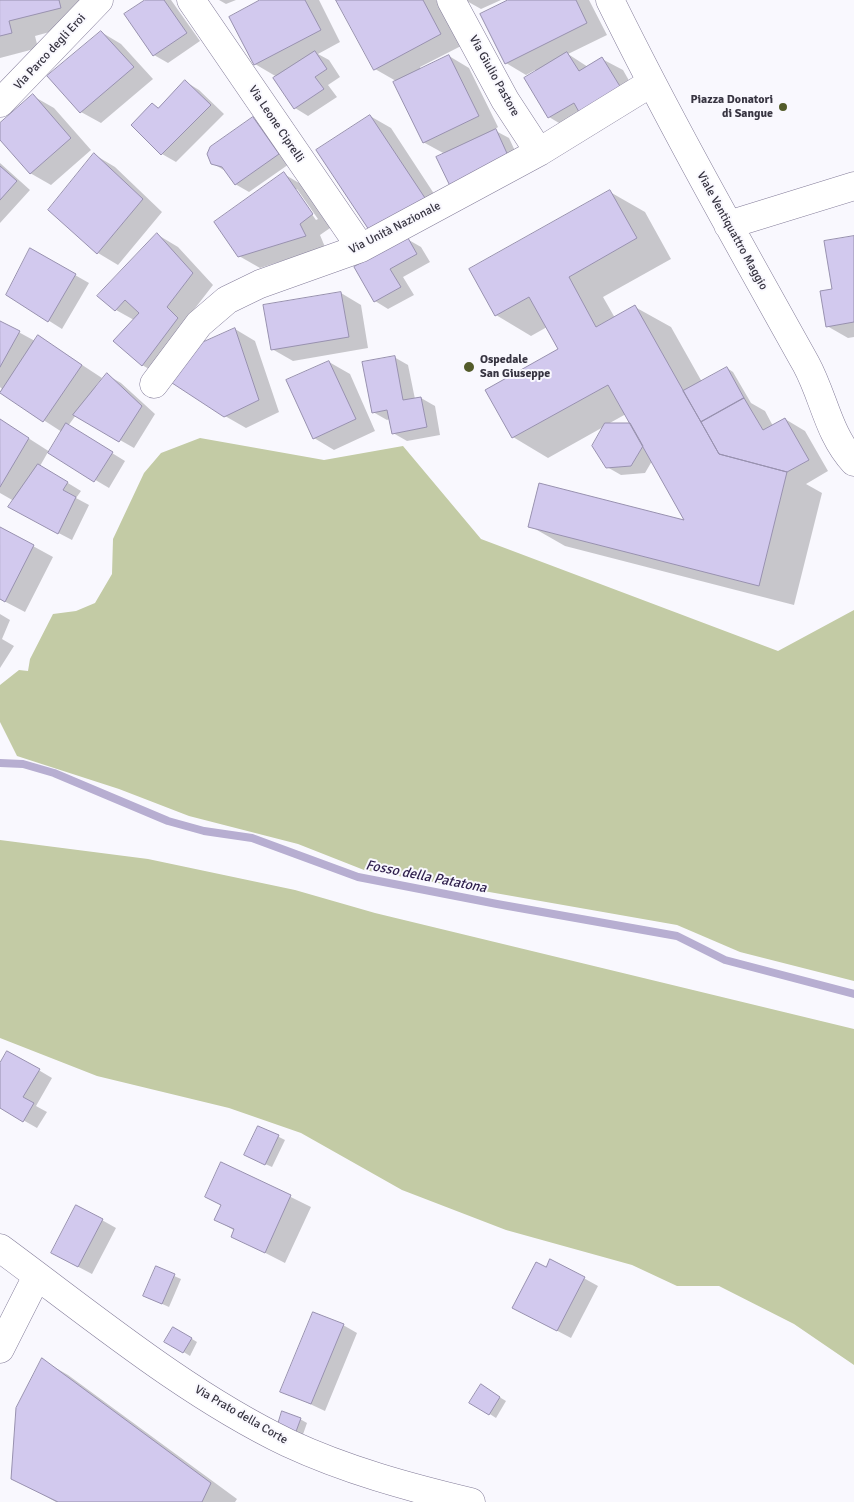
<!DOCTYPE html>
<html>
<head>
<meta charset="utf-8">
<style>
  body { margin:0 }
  canvas { display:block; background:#f9f8fe }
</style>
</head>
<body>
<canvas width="854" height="1502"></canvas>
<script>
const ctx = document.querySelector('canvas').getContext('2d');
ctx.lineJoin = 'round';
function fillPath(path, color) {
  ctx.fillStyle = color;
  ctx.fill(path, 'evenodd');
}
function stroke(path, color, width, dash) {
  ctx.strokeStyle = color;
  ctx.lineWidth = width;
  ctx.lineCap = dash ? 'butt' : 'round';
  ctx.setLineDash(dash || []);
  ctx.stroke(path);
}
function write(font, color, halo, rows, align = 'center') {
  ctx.font = font + ' Signika,sans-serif';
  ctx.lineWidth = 4;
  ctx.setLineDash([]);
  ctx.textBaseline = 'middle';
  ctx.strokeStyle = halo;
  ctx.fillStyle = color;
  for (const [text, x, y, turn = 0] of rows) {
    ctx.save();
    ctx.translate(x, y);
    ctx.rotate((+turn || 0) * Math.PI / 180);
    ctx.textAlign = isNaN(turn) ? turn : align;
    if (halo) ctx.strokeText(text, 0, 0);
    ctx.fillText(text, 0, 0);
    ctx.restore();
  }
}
fillPath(new Path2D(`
  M200 438 324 460 403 446 481 539 778 651 854 610V981L740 952 677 925 364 870 298 844 189 816 119 789 17 756 0 722V685L19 670 28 671 30 659 53 614 76 611 95 603 112 574 113 539 144 473 161 453Z
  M0 840 148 859 295 890 375 913 854 1029V1365L794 1324 719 1286H677L632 1265 506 1230 402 1190 301 1133 229 1108 97 1076 0 1038Z`), '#c3cba5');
fillPath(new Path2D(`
  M0 0H80L86 22 35 36 38 48 0 58Z
  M147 0H171L200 41 168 63 154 55 126 14Z
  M219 0H236L226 4Z
  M263 0H319L340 42 318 54 329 60 340 77 328 85 337 97 308 116 295 108 277 77 255 64Z
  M338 0H436L461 46 420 67 421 70 449 56 469 68 498 127 494 130 509 138 523 168 445 154 423 142 396 81 375 69Z
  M465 0H501L481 9Z
  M511 0H589L607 35 568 54 588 67 602 59 623 70 640 100 569 129 549 117 525 79 536 72 535 70 526 75 506 63Z
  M101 32 121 44 153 79 101 123 81 112Z
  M186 82 199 90 224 114 176 162 162 154 153 105 159 108Z
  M33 96 54 108 91 150 51 185 30 173 0 138V125Z
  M370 116 391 128 446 212 407 239 421 247 430 262 403 277 414 295 388 309 375 301 394 247Z
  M253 119 267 127 292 162 249 192 235 184 227 172 212 163 208 157 211 148Z
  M95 155 115 167 162 212 118 265 98 253 49 210Z
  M0 163 30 190 0 223Z
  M284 174 304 186 333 226 320 235 325 247 260 268 239 256ZM294 189H297L318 219 316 220Z
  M610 192 645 212 671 259 603 297 615 318 635 307 671 327 702 382 727 368 733 372 751 403 765 411 773 426 785 419 805 431 828 471 806 484 822 493 794 605 565 546 530 526 687 522 652 461 645 473 621 475 607 467 605 426 548 458 513 437 560 349 547 327 531 336 496 315ZM626 414 632 424H608Z
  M158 235 178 247 213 285 186 320 163 377 142 365 134 320 116 310 99 296Z
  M854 237V337L848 338 827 326 834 290Z
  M31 250 89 283 62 329 8 295Z
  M341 293 361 305 368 348 293 361 272 349Z
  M0 322 35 341 38 336 102 378 95 387 97 388 107 375 121 383 155 414 134 448 76 415 68 426 125 461 109 488 48 452 40 466 81 491 76 498 89 505 72 540 24 515 14 501 0 493V420L50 452 62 432 0 392 2 389 0 387Z
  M235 329 255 341 279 412 246 428 225 416Z
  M394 357 408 365 415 399 421 398 435 406 440 435 407 441 393 433 390 419 387 420 373 412Z
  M329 362 350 374 375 431 334 450 314 438Z
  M0 528 53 557 25 612 0 599Z
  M0 614 10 620 2 639 14 646 0 668Z
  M8 1052 52 1078 36 1106 47 1112 37 1128 0 1107V1065Z
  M259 1127 285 1140 272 1167 252 1158Z
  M222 1163 311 1207 285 1263 232 1236 235 1231 215 1219 222 1206 206 1197Z
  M77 1206 116 1228 92 1274 67 1261Z
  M551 1260 598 1286 571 1338 527 1315Z
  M156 1268 181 1279 169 1307 151 1299Z
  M343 1325 357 1333 325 1411 282 1391Z
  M174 1328 197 1342 190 1356 166 1341Z
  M42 1360 68 1375 237 1499 235 1502H56L13 1478Z
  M481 1386 506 1401 496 1418 471 1402Z
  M300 1419 307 1423 301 1440 283 1434Z`), '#0003');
stroke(new Path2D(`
  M0 763 23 764 54 773 168 821 204 831 252 838 358 877 497 904 677 936 725 960 854 994`), '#b7aed1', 8);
const building = new Path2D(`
  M0 0H59L61 8 9 21 12 33 0 36Z
  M145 0H164L187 33 153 56 124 14Z
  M260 0H305L321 30 254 65 229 17Z
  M336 0H423L441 34 374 70Z
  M508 0H576L587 23 505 64 480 14Z
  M101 31 134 67 80 113 47 76Z
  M315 51 327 69 315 77 324 89 294 109 273 78Z
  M567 52 579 71 602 57 621 88 579 112 574 103 548 118 524 78Z
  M449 55 479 116 423 143 393 82Z
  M185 80 211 105 161 155 131 125 152 103 158 108Z
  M33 94 71 138 30 174 0 140V123Z
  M370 115 427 201 373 236 316 150Z
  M253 117 279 154 235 185 222 167 211 164 207 154 210 147Z
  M496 129 510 160 451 188 436 157Z
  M94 153 143 199 97 254 48 210Z
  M0 166 17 181 0 200Z
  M284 172 313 214 300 224 306 236 238 257 214 222Z
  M610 190 637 238 569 277 596 327 635 305 719 454 787 472 759 586 528 527 539 483 684 520 608 385 512 438 485 390 558 349 529 297 495 316 469 269Z
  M157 233 193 273 167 307 178 318 142 366 113 341 139 313 125 300 115 311 97 296Z
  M854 236V322L826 327 820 291 832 289 824 241Z
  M408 238 417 254 390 269 401 287 374 302 354 267Z
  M30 248 76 274 48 322 6 295Z
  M341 292 349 337 271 350 263 305Z
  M0 321 20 331 0 367Z
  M235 328 259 400 224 417 169 381 190 348Z
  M38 335 82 365 43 422 0 393Z
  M395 356 403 400 421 397 427 427 392 434 387 410 372 413 362 362Z
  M329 361 356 419 313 439 286 380Z
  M727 367 744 398 701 422 683 391Z
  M107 373 142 406 119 442 73 415Z
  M744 398 763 430 785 418 809 460 787 472 719 454 701 422Z
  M0 419 29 438 0 487Z
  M66 423 113 452 94 482 48 453Z
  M605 423H630L643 446 631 466 606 468 592 446Z
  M38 464 68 482 63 490 76 497 58 534 8 507Z
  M0 527 34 545 5 602 0 599Z
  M7 1051 40 1069 23 1097 34 1103 23 1122 0 1108V1063Z
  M258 1126 279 1135 265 1165 244 1155Z
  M221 1162 291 1195 265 1253 231 1237 234 1229 214 1220 221 1205 205 1197Z
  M76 1205 103 1219 78 1267 51 1253Z
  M550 1259 585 1277 557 1331 512 1308 536 1262 546 1267Z
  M156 1266 175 1274 162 1304 143 1296Z
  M313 1312 344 1324 311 1404 280 1392Z
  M173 1327 192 1338 183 1353 164 1342Z
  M42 1358 211 1483 202 1502H58L11 1479 16 1408Z
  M481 1384 500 1397 489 1415 469 1403Z
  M282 1411 301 1418 294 1437 276 1431Z`);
fillPath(building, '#d2c9ee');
stroke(building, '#9891af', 1);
const minor = new Path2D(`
  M191 0 361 248
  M451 0 505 100 539 152
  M610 0C671 124 739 244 806 364 824 397 828 434 854 462
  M0 103 99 0
  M728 225 854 186
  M154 384 199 324 227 300 260 284 361 248 539 152 651 83
  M0 1248C91 1315 186 1394 288 1443 346 1470 408 1487 471 1502
  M0 1349 37 1276`);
stroke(minor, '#837c99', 29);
stroke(minor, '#fff', 28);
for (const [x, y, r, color] of [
  [783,107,5,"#535b2a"],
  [469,367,6,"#535b2a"]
]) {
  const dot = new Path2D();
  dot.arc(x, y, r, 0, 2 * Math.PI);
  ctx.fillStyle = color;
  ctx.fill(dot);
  stroke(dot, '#f9f8fe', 2);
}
write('12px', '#373441', '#f9f8fe', [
  ["Via Parco degli Eroi",50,52,-47],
  ["Via Giulio Pastore",494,76,61],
  ["Via Leone Ciprelli",276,124,56],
  ["Via Unità Nazionale",395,228,-27],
  ["Viale Ventiquattro Maggio",732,231,61],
  ["Via Prato della Corte",241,1415,30]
]);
write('bold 12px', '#373441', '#f9f8fe', [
  ["Piazza Donatori",773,100],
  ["di Sangue",773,114],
  ["Ospedale",480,360,"left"],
  ["San Giuseppe",480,374,"left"]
], 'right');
write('italic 14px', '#2e1e4c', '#f9f8fe', [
  ["Fosso della Patatona",426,877,11]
]);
</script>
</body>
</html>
